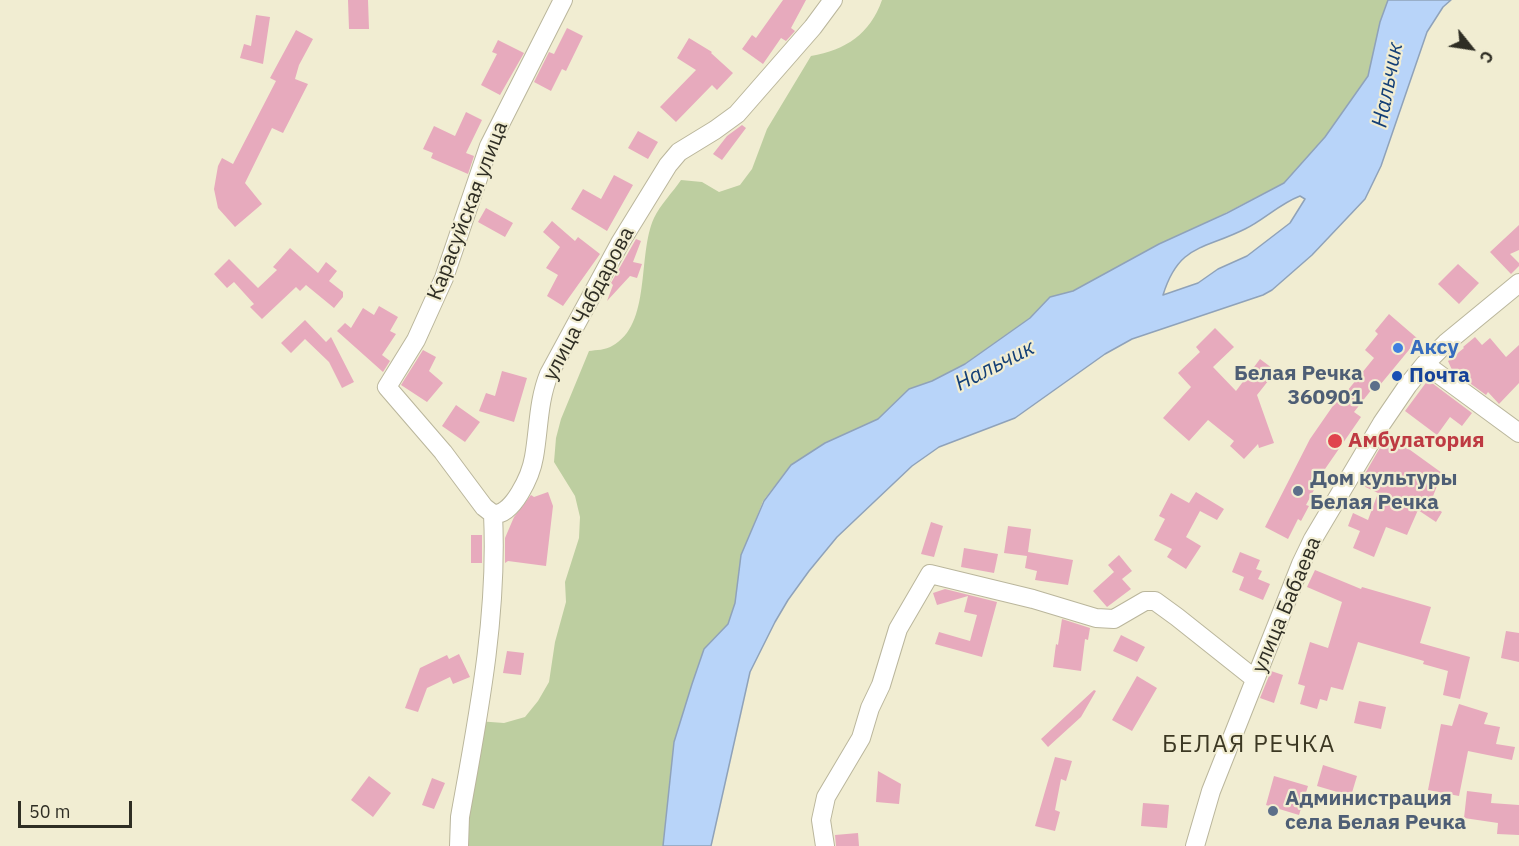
<!DOCTYPE html>
<html>
<head>
<meta charset="utf-8">
<style>
  body { margin:0 }
  #map { position:relative; width:1519px; height:846px; overflow:hidden; background:#f1edd2; font-family:"IBM Plex Sans",sans-serif }
  canvas { display:block }
  .north { position:absolute; left:1441px; top:18px; width:60px; height:60px; -webkit-text-stroke:4px #f1edd2; paint-order:stroke; rotate:120deg; font-size:16px; font-weight:700; line-height:24px; text-align:center; color:#2f2e24 }
  .north::after { content:''; display:block; margin:auto; width:21px; height:27px; background:#2f2e24; clip-path:polygon(50% 0,100% 100%,50% 72%,0 100%) }
  .scale { position:absolute; left:18px; top:801px; width:114px; height:27px; box-sizing:border-box; border:3px solid #2f2e24; border-top:0; padding-left:8px; font-size:18px; line-height:21px; white-space:nowrap; color:#2f2e24; -webkit-text-stroke:4px #f1edd2; paint-order:stroke }
</style>
</head>
<body>
<div id="map">
<canvas width="1519" height="846"></canvas>
<div class="north">С</div>
<div class="scale">50 m</div>
</div>
<script>
const ctx = document.querySelector('canvas').getContext('2d');
ctx.lineJoin = 'round';
function fillPath(path, color) {
  ctx.fillStyle = color;
  ctx.fill(path, 'evenodd');
}
function stroke(path, color, width, dash) {
  ctx.strokeStyle = color;
  ctx.lineWidth = width;
  ctx.lineCap = dash ? 'butt' : 'round';
  ctx.setLineDash(dash || []);
  ctx.stroke(path);
}
function write(font, color, halo, rows, align = 'center') {
  ctx.font = font + ' "IBM Plex Sans",sans-serif';
  ctx.lineWidth = 4.5;
  ctx.setLineDash([]);
  ctx.textBaseline = 'middle';
  ctx.strokeStyle = halo;
  ctx.fillStyle = color;
  for (const [text, x, y, turn = 0] of rows) {
    ctx.save();
    ctx.translate(x, y);
    ctx.rotate((+turn || 0) * Math.PI / 180);
    ctx.textAlign = isNaN(turn) ? turn : align;
    if (halo) ctx.strokeText(text, 0, 0);
    ctx.fillText(text, 0, 0);
    ctx.restore();
  }
}
fillPath(new Path2D(`
  M882 0H1388L1380 22 1368 76 1325 137 1284 183 1073 291 1050 297 1030 318 965 364 932 381 909 389 878 419 825 443 791 465 763 501 742 555 735 603 728 624 704 649 674 742 663 846H459L477 721 504 723 525 717 538 701 549 682 555 642 566 602 565 582 579 538 580 517 575 496 554 462 556 438 561 419 589 351C596 350 606 350 612 346 652 325 637 255 654 218 660 205 673 192 681 180L702 182 719 192 740 185 752 169 767 129 811 56C846 50 870 34 882 0Z`), '#bdcea0');
const water = new Path2D(`
  M1388 0H1451L1443 7 1427 32 1381 166 1365 199 1312 255 1272 290 1263 295 1132 339 1105 354 1015 418 939 447 912 466 837 537 809 571 788 600 775 622 750 672 711 846H663L674 742 692 684 704 649 728 624 735 603 741 555 764 501 791 465 825 443 878 419 909 389 932 381 965 364 1030 318 1050 297 1073 291 1159 244 1227 213 1284 183 1325 137 1368 76 1380 22ZM1300 196 1305 199 1290 223 1247 256 1218 269 1198 283 1163 295C1179 244 1203 250 1245 229 1264 220 1279 204 1300 196Z`);
fillPath(water, '#b8d4f9');
stroke(water, '#8fa2b9', 1.5);
fillPath(new Path2D(`
  M348 0H368L369 29H349Z
  M783 0H806L791 28 795 31 786 41 781 38 763 64 742 49 752 35 756 38Z
  M256 15 270 17 263 64 240 58 244 44 251 46Z
  M567 28 583 36 566 71 562 69 551 91 534 82 549 52 554 54Z
  M296 30 313 39 299 65 295 79 308 84 283 133 272 128 245 183 262 204 235 227 218 208 214 189 218 166 222 158 233 164 276 81 270 78Z
  M689 38 712 52 711 53 733 73 717 90 712 85 676 122 660 107 696 70 677 58Z
  M498 40 524 53 500 95 481 85 497 54 492 52Z
  M466 112 482 120 466 153 474 156 468 174 431 158 433 153 423 149 434 126 455 136Z
  M742 125 746 128 722 160 713 154 727 136Z
  M638 131 658 142 648 159 628 148Z
  M614 175 633 185 607 231 571 209 583 189 601 199Z
  M486 208 513 223 505 237 478 222Z
  M552 221 575 241 578 237 600 254 563 306 547 296 558 275 546 268 560 247 543 232Z
  M1519 225V250L1510 254 1519 263V266L1511 274 1490 252Z
  M636 239 641 241 633 262 642 264 637 278 630 276 607 301 613 285 611 283Z
  M290 248 318 273 326 262 337 271 329 281 343 292V297L334 308 306 285 300 291 296 287 262 319 250 307 254 304 234 282 227 288 214 274 229 259 258 288 277 270 273 267Z
  M1458 264 1479 283 1459 304 1438 284Z
  M379 306 398 317 390 331 396 334 382 355 390 361 383 372 337 331 345 323 351 328 363 308 374 315Z
  M1389 314 1418 339 1375 391 1372 389 1354 412 1361 417 1325 469 1306 505 1309 506 1301 521 1298 519 1288 539 1265 527 1310 439 1337 400 1339 401 1374 358 1365 350 1378 334 1375 331Z
  M305 320 326 342 331 337 354 382 342 388 329 362 305 339 291 353 281 343Z
  M1215 328 1234 347 1213 367 1236 391 1260 359 1276 371 1257 395 1274 443 1259 448 1258 444 1244 459 1230 446 1234 441 1208 420 1189 441 1163 418 1191 387 1178 373 1200 352 1196 347Z
  M1475 337 1482 345 1490 338 1506 357 1519 345V383L1499 404 1488 392 1486 395 1452 370 1448 361 1464 348 1463 347Z
  M423 350 436 357 429 371 443 383 427 402 401 385Z
  M502 371 527 378 514 422 479 411 486 393 495 396Z
  M1428 380 1472 413 1462 426 1450 417 1437 435 1405 411Z
  M456 405 480 422 465 442 442 426Z
  M1388 434 1442 473 1430 504 1442 512 1436 522 1418 510 1407 535 1386 527 1374 557 1353 548 1360 531 1348 526 1353 513 1368 520 1378 493 1359 484Z
  M548 492 553 506 546 566 508 561 505 563V538L514 517 531 495 534 497Z
  M1196 492 1224 509 1217 520 1200 511 1186 537 1201 546 1186 569 1167 557 1172 549 1154 540 1165 519 1159 516 1171 493 1189 503Z
  M931 522 943 526 934 557 921 554Z
  M1008 526 1031 529 1028 552 1073 560 1068 585 1035 580 1037 571 1025 568 1027 556 1004 553Z
  M471 535H482V563H471Z
  M964 548 998 554 994 573 961 567Z
  M1240 552 1260 560 1256 569 1262 571 1258 579 1270 584 1263 600 1239 590 1244 577 1232 572Z
  M1119 555 1132 571 1122 579 1131 589 1107 607 1093 591 1114 572 1108 565Z
  M1315 570 1361 589 1362 587 1431 607 1420 643 1470 657 1460 699 1443 695 1448 671 1423 664 1424 661 1358 642 1343 690 1331 687 1327 701 1320 699 1317 709 1300 704 1305 686 1298 684 1310 642 1328 648 1342 602 1307 587Z
  M945 589 997 602 982 657 935 644 939 632 970 641 977 615 964 612 968 596 937 605 933 593Z
  M1062 619 1090 628 1088 640 1085 639 1081 671 1053 667 1056 644 1058 645Z
  M1506 631 1519 633V662L1501 658Z
  M1121 635 1145 647 1137 662 1113 651Z
  M507 651 524 653 521 675 503 673Z
  M459 654 470 677 453 684 450 677 427 688 418 712 405 708 420 668 447 655 449 659Z
  M1271 671 1283 675 1274 703 1260 698Z
  M1137 676 1157 688 1132 731 1112 720Z
  M1094 690 1096 691 1081 717 1048 747 1041 739Z
  M1359 701 1386 707 1381 729 1354 723Z
  M1459 704 1488 713 1484 724 1500 727 1496 744 1515 747 1512 760 1468 751 1459 796 1428 790 1441 724 1452 726Z
  M1055 757 1072 761 1066 781 1061 779 1055 810 1060 812 1055 831 1035 826Z
  M1323 765 1357 776 1351 796 1317 786Z
  M878 771 901 784 899 804 876 802Z
  M369 776 391 793 373 817 351 800Z
  M1274 776 1308 786 1299 815 1266 805Z
  M432 778 445 783 434 809 422 805Z
  M1467 791 1492 794 1491 803 1519 805V835L1497 834 1498 823 1464 818Z
  M1143 803 1169 805 1167 828 1141 826Z
  M858 833 859 846H836L835 835Z`), '#e7aabd');
const minor = new Path2D(`
  M1425 364 1519 433
  M493 514C513 516 531 475 534 457 539 429 538 401 549 374L620 243 668 165 679 152 715 130 737 114 813 27 833 0
  M493 514 484 507 443 452 387 387 416 340 444 278 489 146 563 0
  M459 846 460 817C478 717 498 617 493 514
  M825 846 821 820 826 797 861 738 870 708 881 685 898 629 930 574 1033 599 1096 618 1114 619 1145 601H1155L1177 617 1255 679
  M1195 846 1211 791 1301 564 1313 539 1382 423 1408 385 1425 364 1446 343 1519 283`);
stroke(minor, '#bab69c', 20);
stroke(minor, '#fff', 18);
for (const [x, y, r, color] of [
  [1398,348,6,"#3f7fe0"],
  [1397,376,6,"#1a4fb4"],
  [1375,386,6,"#5c6f8a"],
  [1335,441,8,"#e0444e"],
  [1298,491,6,"#5c6f8a"],
  [1273,811,6,"#5c6f8a"]
]) {
  const dot = new Path2D();
  dot.arc(x, y, r, 0, 2 * Math.PI);
  ctx.fillStyle = color;
  ctx.fill(dot);
  stroke(dot, '#f1edd2', 2);
}
write('21px', '#2f2e24', '#f1edd2', [
  ["Карасуйская улица",468,211,-69],
  ["улица Чабдарова",589,304,-62],
  ["улица Бабаева",1287,605,-67]
]);
write('bold 21px', '#366cbe', '#f1edd2', [
  ["Аксу",1410,348]
], 'left');
write('bold 21px', '#4e5e75', '#f1edd2', [
  ["Белая Речка",1363,374,"right"],
  ["360901",1363,398,"right"],
  ["Дом культуры",1310,479],
  ["Белая Речка",1310,503],
  ["Администрация",1285,799],
  ["села Белая Речка",1285,823]
], 'left');
write('bold 21px', '#164399', '#f1edd2', [
  ["Почта",1409,376]
], 'left');
write('bold 21px', '#be3a42', '#f1edd2', [
  ["Амбулатория",1348,441]
], 'left');
write('italic 22px', '#133f76', '#f1edd2', [
  ["Нальчик",1388,85,-79],
  ["Нальчик",995,366,-27]
]);
ctx.letterSpacing = '1.5px';
write('24px', '#3c3823', '#f1edd2', [
  ["БЕЛАЯ РЕЧКА",1249,745]
]);
ctx.letterSpacing = '0px';
</script>
</body>
</html>
